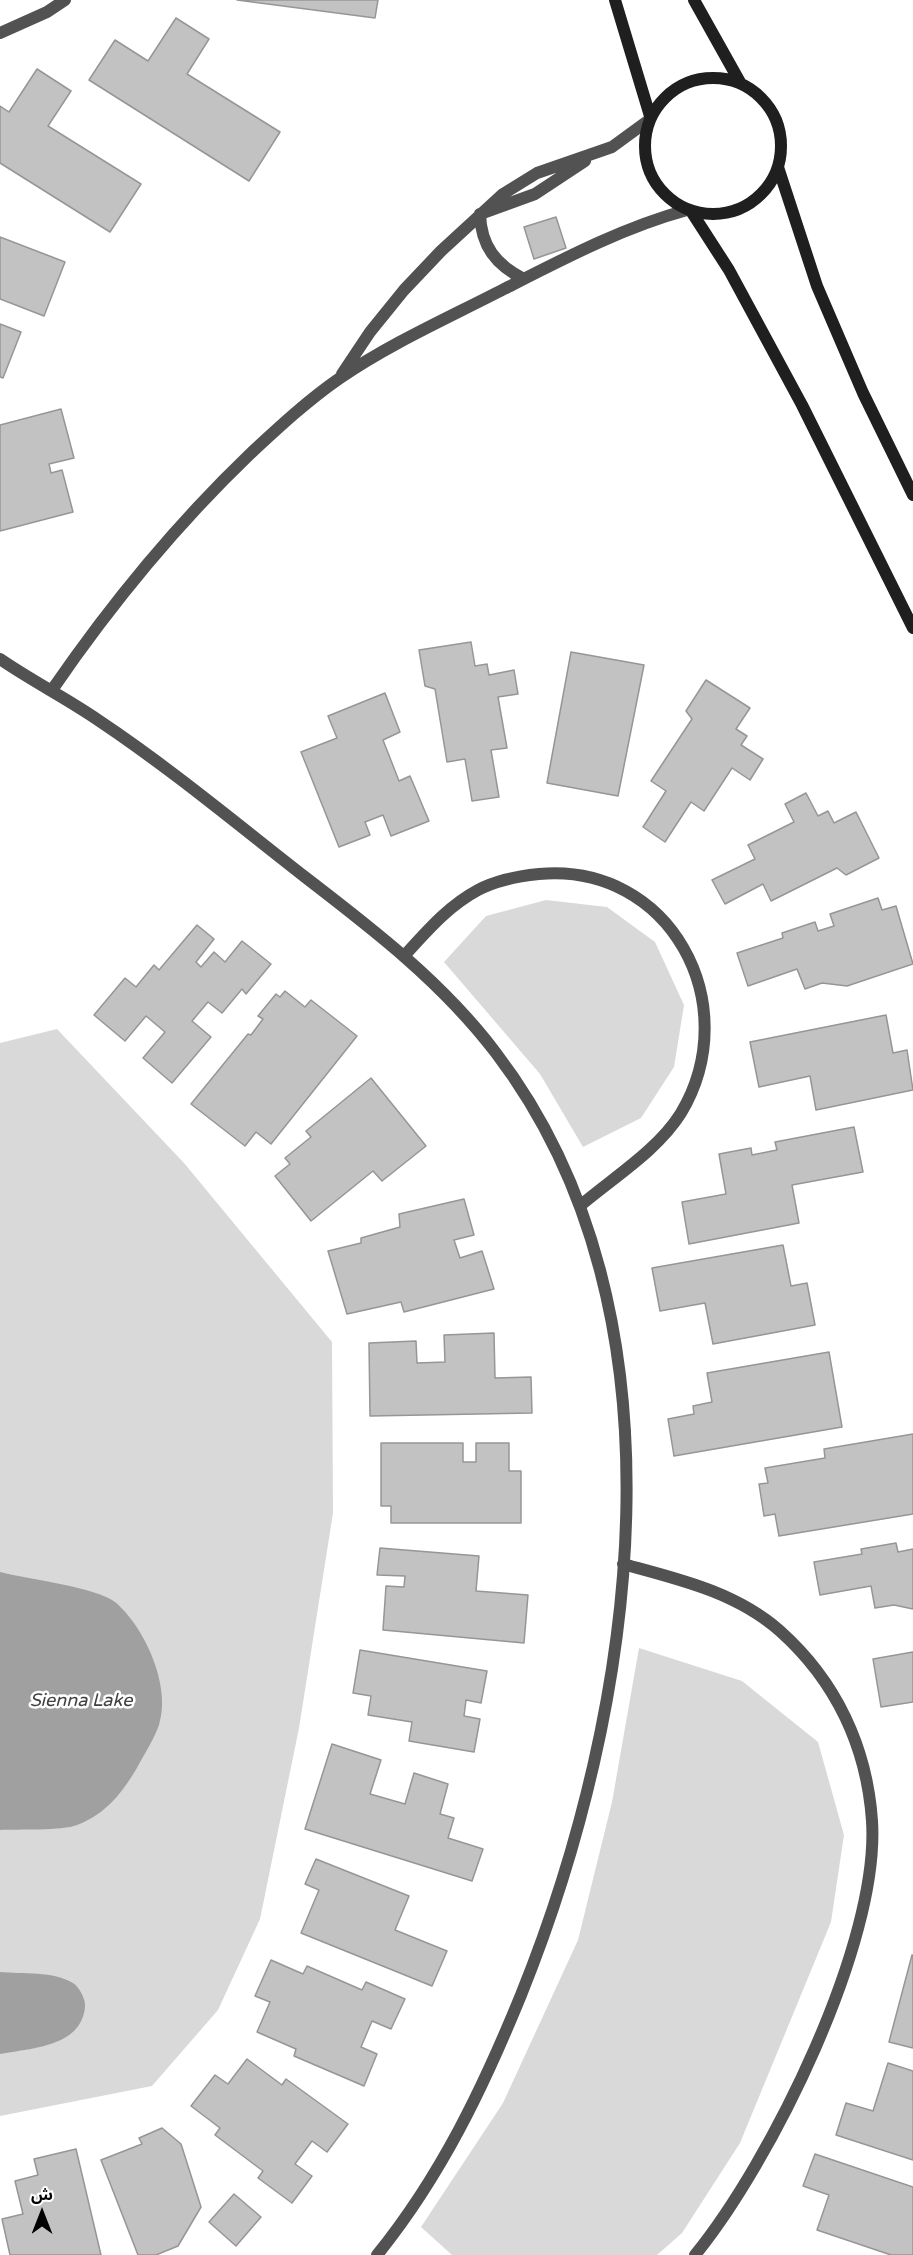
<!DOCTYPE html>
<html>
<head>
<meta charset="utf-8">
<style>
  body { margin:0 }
  #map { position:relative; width:913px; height:2255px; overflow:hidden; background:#fff; font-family:"Varela Round","Noto Sans Arabic",sans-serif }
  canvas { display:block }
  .north { position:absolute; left:12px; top:2183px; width:60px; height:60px; -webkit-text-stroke:4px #fff; paint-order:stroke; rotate:0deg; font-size:16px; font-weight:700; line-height:24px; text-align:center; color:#000 }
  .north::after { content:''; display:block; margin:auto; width:21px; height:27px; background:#000; clip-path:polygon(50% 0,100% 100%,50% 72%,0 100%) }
</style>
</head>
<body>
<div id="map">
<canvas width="913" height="2255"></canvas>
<div class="north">ش</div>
</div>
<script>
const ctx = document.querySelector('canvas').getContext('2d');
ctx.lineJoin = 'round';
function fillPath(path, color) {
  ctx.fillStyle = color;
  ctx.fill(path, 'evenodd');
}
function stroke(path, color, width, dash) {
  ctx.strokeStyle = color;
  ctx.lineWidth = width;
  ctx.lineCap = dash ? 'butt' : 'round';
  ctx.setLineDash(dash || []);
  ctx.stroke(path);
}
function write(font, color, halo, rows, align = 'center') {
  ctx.font = font + ' "Varela Round",sans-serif';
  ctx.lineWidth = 5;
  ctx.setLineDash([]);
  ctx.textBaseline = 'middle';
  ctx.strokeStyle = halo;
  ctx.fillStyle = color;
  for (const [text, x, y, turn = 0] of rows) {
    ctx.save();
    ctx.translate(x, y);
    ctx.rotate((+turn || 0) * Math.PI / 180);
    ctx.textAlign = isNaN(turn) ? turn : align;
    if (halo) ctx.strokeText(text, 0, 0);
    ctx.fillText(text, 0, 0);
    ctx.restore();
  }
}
fillPath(new Path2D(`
  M546 900 607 907 655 942 684 1005 674 1067 641 1118 583 1147 540 1074 444 962 486 916Z
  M57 1029 184 1163 332 1342 333 1513 299 1728 260 1919 218 2010 152 2086 0 2116V1043Z
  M639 1648 742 1681 818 1742 844 1835 831 1922 740 2143 682 2233 657 2255H452L421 2227 503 2103 578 1940 612 1802Z`), '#d9d9d9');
fillPath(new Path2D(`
  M0 1572C26 1579 96 1587 115 1602 144 1626 172 1686 159 1725 154 1739 145 1753 138 1766 124 1791 105 1815 77 1825 62 1831 18 1829 0 1830Z
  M0 1972C22 1974 54 1971 73 1983 79 1987 86 1999 85 2007 81 2047 32 2048 0 2054Z`), '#a0a0a0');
const building = new Path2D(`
  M237 0H378L375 18Z
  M176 18 209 39 187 74 280 132 249 181 89 80 115 40 148 61Z
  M37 69 71 91 48 126 141 184 110 232 0 163V106L9 112Z
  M556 217 566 248 534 259 524 227Z
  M0 237 65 262 44 316 0 299Z
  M0 324 21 332 3 378 0 377Z
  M61 409 74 458 49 464 51 473 62 470 73 512 0 531V425Z
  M471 642 475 666 487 664 489 675 514 670 518 694 498 697 507 748 491 750 499 797 472 801 465 759 447 762 435 689 425 686 419 650Z
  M571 652 644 665 618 796 547 783Z
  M706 680 750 708 736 729 747 736 741 745 763 759 750 780 732 768 704 811 691 802 665 842 643 827 666 791 651 781 692 719 686 711Z
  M385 693 400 732 383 740 399 781 410 776 429 821 391 836 383 815 365 822 370 835 339 847 301 752 337 738 328 716Z
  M806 793 818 816 828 811 834 823 856 812 879 858 846 875 837 868 771 901 763 884 725 904 712 880 755 859 748 845 794 822 785 804Z
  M878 898 882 910 896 906 913 964 847 986 822 983 805 989 797 969 748 986 737 953 783 938 782 933 815 922 818 931 834 926 830 914Z
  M197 925 214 939 196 962 201 967 214 952 225 962 242 941 271 964 246 994 242 989 222 1013 208 1002 192 1021 211 1037 172 1083 143 1058 165 1032 146 1016 125 1041 94 1015 125 978 136 987 154 965 159 970Z
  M285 991 305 1007 311 1000 357 1036 271 1144 256 1132 245 1146 191 1104 248 1034 251 1035 263 1019 258 1016 276 994 280 997Z
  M886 1015 893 1053 907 1050 913 1090 816 1110 810 1076 759 1087 750 1042Z
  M371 1078 426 1146 382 1181 373 1171 311 1221 275 1176 290 1164 285 1158 311 1137 306 1131Z
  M854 1127 863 1172 792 1185 799 1223 689 1244 682 1202 726 1194 719 1154 751 1148 752 1155 777 1150 775 1142Z
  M464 1199 474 1235 454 1240 460 1258 482 1251 494 1289 404 1312 401 1302 347 1314 328 1251 361 1243V1238L400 1227 399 1214Z
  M783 1245 791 1286 807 1283 815 1325 713 1344 705 1303 660 1311 652 1268Z
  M494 1333 495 1378 531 1377 532 1413 370 1416 369 1343 416 1341 417 1363 445 1362 444 1335Z
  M829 1352 842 1427 674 1456 668 1419 694 1414 693 1406 712 1402 707 1373Z
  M913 1434V1514L779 1536 775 1514 764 1516 759 1484 768 1483 765 1468 825 1458 824 1449Z
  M381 1443H463V1462H476V1443H509V1471H521V1523H391V1506H381Z
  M896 1543 898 1552 913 1549V1609L894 1605 875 1608 871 1586 820 1595 814 1562 862 1554 861 1549Z
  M380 1548 479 1556 476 1591 528 1595 524 1643 383 1630 386 1586 404 1587 405 1576 377 1575Z
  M360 1650 487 1671 481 1703 466 1700 464 1716 480 1719 474 1752 409 1741 412 1722 368 1715 371 1696 353 1693Z
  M913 1652V1702L881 1707 873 1659Z
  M332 1744 381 1760 370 1794 405 1804 414 1773 448 1784 440 1814 454 1818 448 1838 483 1849 472 1881 305 1829Z
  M316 1859 409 1896 395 1930 447 1951 432 1986 301 1933 319 1890 305 1884Z
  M912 1955H913V2048L889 2042Z
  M271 1960 303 1974 307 1966 362 1990 366 1982 405 1999 391 2029 372 2021 361 2047 377 2054 364 2086 294 2056 296 2049 257 2032 270 2002 255 1996Z
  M247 2059 282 2085 286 2079 348 2124 327 2152 312 2141 295 2164 312 2176 292 2203 258 2178 263 2171 215 2135 220 2128 191 2106 215 2075 228 2084Z
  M888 2063 913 2071V2160L836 2135 846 2103 873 2111Z
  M162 2128 181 2144 201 2207 178 2246 156 2255H138L101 2160 142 2144 139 2138Z
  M76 2149 101 2255H10L2 2219 23 2214 15 2181 38 2175 34 2159Z
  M815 2154 913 2187V2255H891L817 2230 829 2195 803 2186Z
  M234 2194 261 2217 236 2246 209 2222Z`);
fillPath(building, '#c2c2c2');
stroke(building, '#969696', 1.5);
stroke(new Path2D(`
  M0 33 47 12 65 0
  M524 279C496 265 481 246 480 214L535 194 585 161
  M342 374 370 332 404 290 441 251 503 194 537 173 612 147 649 120
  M0 659C32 681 66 698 98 720 170 768 237 824 305 877 374 930 443 983 496 1053 695 1314 636 1710 521 1995 483 2088 441 2176 377 2255
  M52 690C111 604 175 526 250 454 278 428 308 400 340 378 391 343 450 317 504 289 563 259 624 227 687 210
  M404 956C427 931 448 906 478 890 497 880 519 876 539 874 670 862 746 1004 681 1113 658 1150 614 1177 581 1205
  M623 1564C678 1579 736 1592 780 1631 836 1681 867 1747 872 1821 880 1942 771 2162 695 2255`), '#525252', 12);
stroke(new Path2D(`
  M615 0 650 116
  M694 0 741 84
  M645 146a68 68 0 1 1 136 0a68 68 0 1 1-136 0Z
  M778 167 817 286 863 393 913 495
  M691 211 729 270 802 405 913 628`), '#1f1f1f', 12);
write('italic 18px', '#414141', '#fff', [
  ["Sienna Lake",81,1701]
]);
</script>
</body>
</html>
